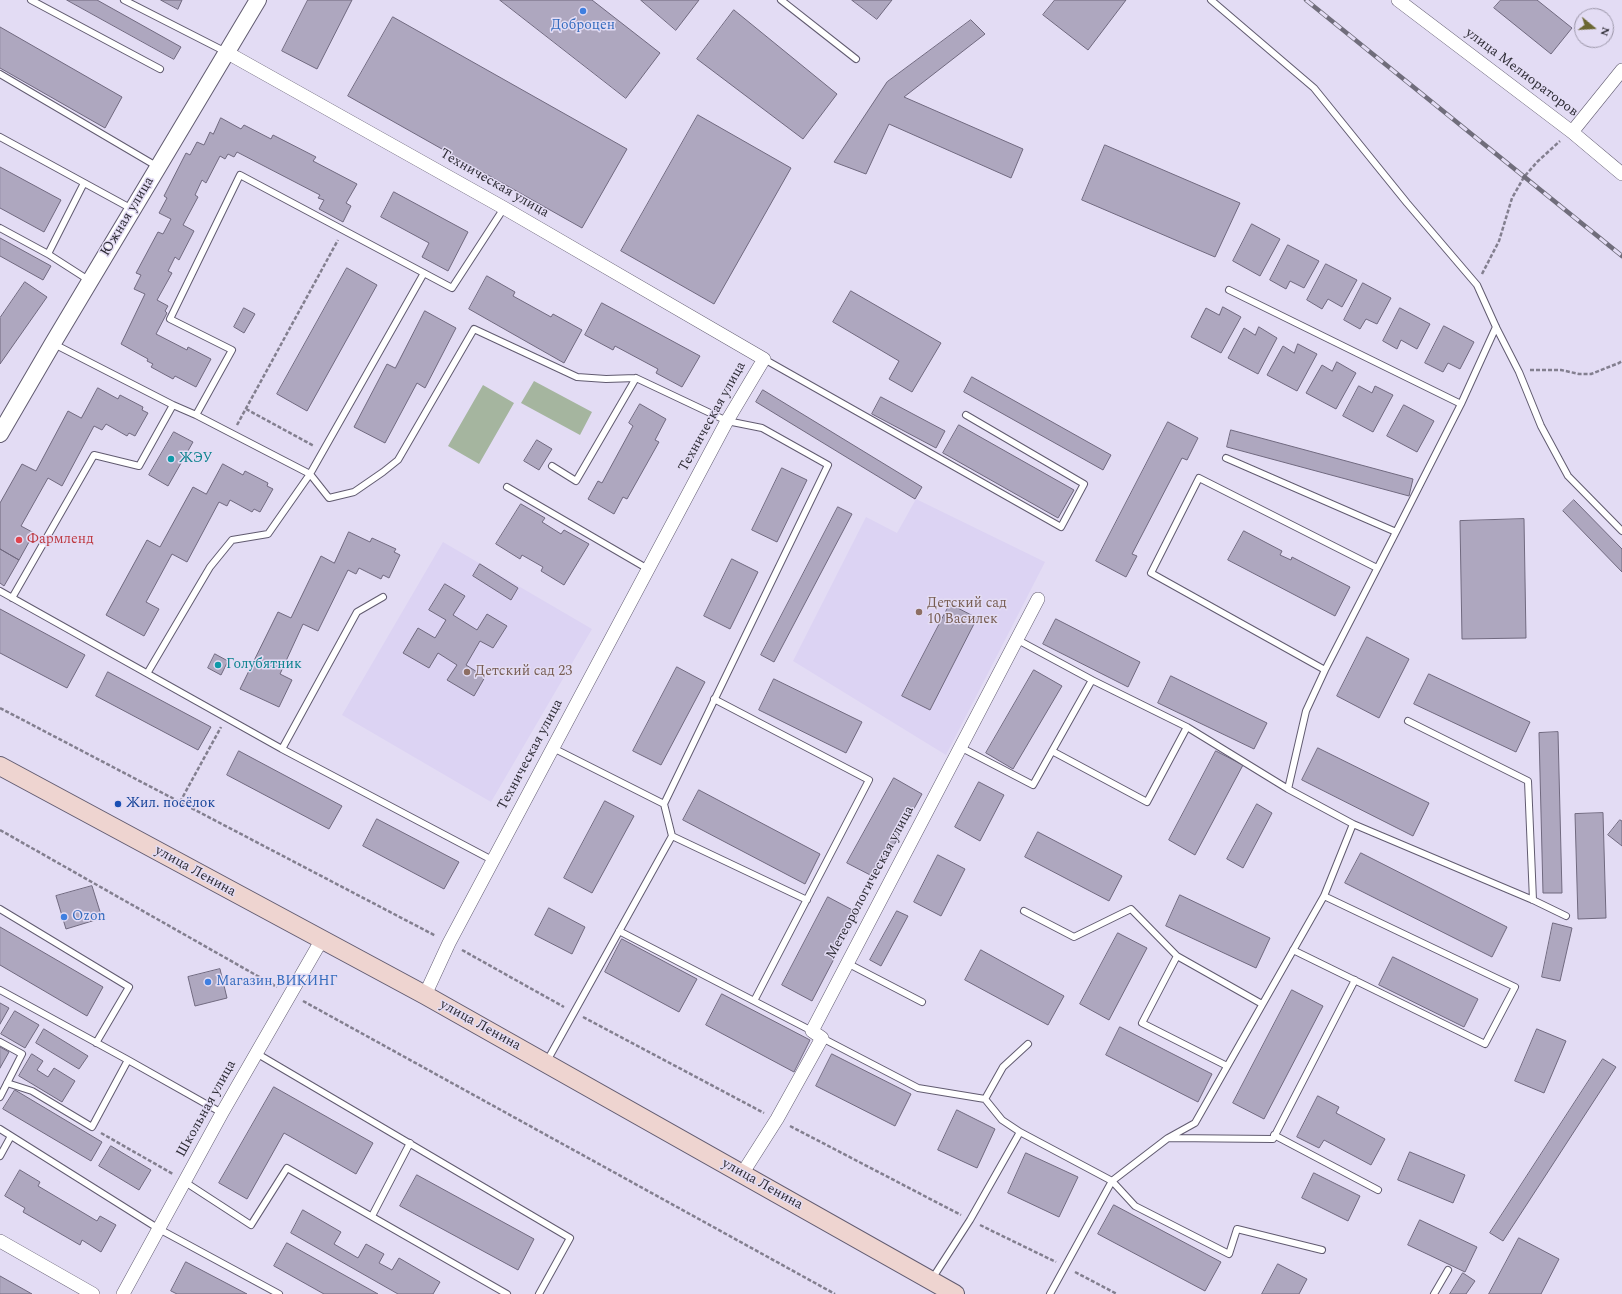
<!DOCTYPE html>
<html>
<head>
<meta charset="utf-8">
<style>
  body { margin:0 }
  #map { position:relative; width:1622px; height:1294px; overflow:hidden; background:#e3dcf4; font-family:Spectral,serif }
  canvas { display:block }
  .north { position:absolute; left:1574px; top:8px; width:40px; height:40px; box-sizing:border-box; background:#e3dcf4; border:1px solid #9b96a8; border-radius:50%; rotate:108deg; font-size:11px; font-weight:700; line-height:16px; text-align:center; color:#2e2c35 }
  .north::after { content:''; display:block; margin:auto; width:14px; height:18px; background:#6b6632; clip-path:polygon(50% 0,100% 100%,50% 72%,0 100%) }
</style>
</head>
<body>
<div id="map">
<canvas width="1622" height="1294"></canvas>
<div class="north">N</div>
</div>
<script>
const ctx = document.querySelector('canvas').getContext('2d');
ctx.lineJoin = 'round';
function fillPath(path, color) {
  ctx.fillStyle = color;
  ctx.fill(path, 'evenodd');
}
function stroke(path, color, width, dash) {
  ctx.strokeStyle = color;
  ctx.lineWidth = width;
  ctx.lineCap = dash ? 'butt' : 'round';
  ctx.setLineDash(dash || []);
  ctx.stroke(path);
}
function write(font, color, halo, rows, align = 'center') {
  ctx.font = font + ' Spectral,serif';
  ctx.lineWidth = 3;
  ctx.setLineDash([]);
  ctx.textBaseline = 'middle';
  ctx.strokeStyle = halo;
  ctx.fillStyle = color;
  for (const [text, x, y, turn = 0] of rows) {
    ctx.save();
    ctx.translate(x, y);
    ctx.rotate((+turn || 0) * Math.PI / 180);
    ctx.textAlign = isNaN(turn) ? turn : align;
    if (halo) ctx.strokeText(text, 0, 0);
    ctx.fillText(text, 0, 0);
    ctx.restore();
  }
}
fillPath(new Path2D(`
  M916 499 1045 562 946 755 793 661 866 517 897 533Z
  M443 542 592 629 491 802 342 715Z`), '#dcd3f3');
fillPath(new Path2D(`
  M534 381 592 412 580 435 521 403Z
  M483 385 514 403 479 464 448 446Z`), '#a5b59f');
const building = new Path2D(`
  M67 0H97L181 47 174 59Z
  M161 0H182L178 9Z
  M308 0H352L317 69 282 51Z
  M500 0H592L660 53 626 98Z
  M641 0H699L676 30Z
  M852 0H892L877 19Z
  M1055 0H1126L1088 50 1043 15Z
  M1501 0H1537L1572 28 1551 54 1494 8Z
  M734 10 837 94 803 139 697 59Z
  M393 17 627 149 582 228 348 96Z
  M971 20 985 34 904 97 1023 149 1011 178 889 124 866 174 834 162 887 82Z
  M0 27 122 97 105 128 0 68Z
  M698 115 791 168 714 304 621 251Z
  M221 118 241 129 244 125 271 139 273 135 316 157 313 161 357 184 346 203 351 206 343 222 319 209 324 200 318 198 320 195 237 152 234 157 228 154 225 159 220 156 206 183 202 180 195 195 198 197 183 225 194 231 179 260 175 257 168 271 172 273 157 300 168 306 165 311 167 313 156 334 187 350 188 347 211 359 196 387 175 376 173 379 151 367 153 364 147 361 148 359 121 344 145 294 134 289 141 275 136 273 158 232 163 234 171 219 159 213 167 198 164 196 186 153 190 155 197 142 204 145 210 132 213 134Z
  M1105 145 1240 203 1215 257 1082 200Z
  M0 167 61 200 44 232 0 208Z
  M394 192 468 232 448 271 422 257 429 243 381 217Z
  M1252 224 1280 239 1260 276 1233 261Z
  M0 238 51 266 43 280 0 256Z
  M1288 245 1319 261 1304 288 1290 281 1286 289 1270 280Z
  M1326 264 1357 280 1342 307 1328 299 1322 309 1307 300Z
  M347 268 377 285 307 411 277 394Z
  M487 276 515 292 513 296 551 317 553 314 582 330 564 363 469 309Z
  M25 282 47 297 0 364V318Z
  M1363 283 1391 298 1377 324 1366 319 1360 329 1344 320Z
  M851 291 941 343 912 392 889 379 899 361 833 322Z
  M602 303 700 356 682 387 656 373 658 369 615 346 613 350 585 335Z
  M1223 307 1241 317 1221 353 1191 337 1206 308 1219 315Z
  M244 308 255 314 244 333 234 327Z
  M1400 308 1430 324 1417 349 1401 340 1397 349 1383 341Z
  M425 311 456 328 425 388 417 383 385 443 354 427 387 364 395 368Z
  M1444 326 1474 342 1460 369 1448 363 1443 372 1425 363Z
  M1259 327 1277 338 1258 374 1228 358 1244 328 1255 335Z
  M1298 344 1317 354 1297 391 1267 375 1283 346 1294 353Z
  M1337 362 1356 373 1336 409 1306 393 1322 365 1332 371Z
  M972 377 1111 455 1103 470 964 392Z
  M1359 386 1372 393 1375 386 1393 395 1373 432 1343 416Z
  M98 388 118 399 120 395 143 407 142 410 148 413 135 436 129 433 127 436 106 424 102 430 94 426 62 486 48 478 21 526 34 533 19 560 0 549V503L22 464 36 471 68 411 81 418Z
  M763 390 922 487 915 499 756 402Z
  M881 397 945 431 936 448 872 414Z
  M640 404 666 419 655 440 659 442 627 499 623 497 614 514 588 499 598 481 602 483 633 426 629 423Z
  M1404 405 1434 421 1417 452 1387 436Z
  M1168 422 1198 438 1187 460 1182 458 1132 554 1137 556 1126 577 1096 561Z
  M959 425 1074 490 1058 518 943 453Z
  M1231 430 1413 479 1409 496 1227 447Z
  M174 432 193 442 168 486 149 475Z
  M537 440 552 449 539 470 524 461Z
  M223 464 243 475 245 471 268 483 267 486 273 489 260 512 254 509 252 512 230 500 227 506 219 502 187 562 172 554 146 602 159 609 144 636 106 615 147 540 160 547 193 487 206 494Z
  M782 468 807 480 777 542 752 530Z
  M1574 500 1622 549V572L1563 511Z
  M521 504 545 518 542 522 561 534 564 530 589 544 564 585 541 571 543 567 522 555 520 559 496 544Z
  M838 507 852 514 774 662 761 655Z
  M1524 519 1526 638 1462 639 1460 521Z
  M1244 531 1282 551 1280 555 1291 560 1292 557 1350 587 1335 616 1228 560Z
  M349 532 370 542 372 538 396 549 394 552 400 555 389 578 383 575 381 579 359 568 356 574 348 570 318 631 303 624 280 674 292 680 279 707 240 689 278 612 291 618 321 556 334 563Z
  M0 549 19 560 4 586 0 583Z
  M732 559 758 572 730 629 704 616Z
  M480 564 518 588 511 600 473 576Z
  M445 584 465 596 453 615 477 630 487 614 507 626 493 648 480 641 466 665 485 677 474 696 447 680 457 665 438 653 429 668 403 653 418 628 435 638 446 620 429 610Z
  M950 604 977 618 930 710 902 696Z
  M0 609 85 655 67 688 0 653Z
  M1056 619 1140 662 1128 687 1043 644Z
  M1367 637 1409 659 1379 718 1337 696Z
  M215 654 228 661 221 675 208 668Z
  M677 667 705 682 661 765 633 751Z
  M1034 670 1062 686 1013 769 986 753Z
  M108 672 211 727 198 750 96 696Z
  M1429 674 1530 722 1516 752 1414 704Z
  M1171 676 1267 723 1254 749 1158 703Z
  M774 679 862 722 846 753 759 710Z
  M1558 732 1562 893H1543L1539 733Z
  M1318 748 1429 803 1413 836 1302 780Z
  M239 751 342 806 329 829 227 775Z
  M1216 751 1243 765 1195 855 1169 840Z
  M894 778 922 794 876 878 847 863Z
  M979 782 1004 795 980 841 955 827Z
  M699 790 820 854 805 884 683 820Z
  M605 801 634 816 592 893 564 878Z
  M1257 804 1272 813 1243 868 1227 859Z
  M1603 813 1606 918 1578 919 1575 814Z
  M377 819 459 862 444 889 363 846Z
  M1620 820 1622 821V846L1608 835Z
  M1038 832 1122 876 1109 901 1025 857Z
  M1361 853 1507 927 1492 957 1345 883Z
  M938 855 965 869 941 916 914 902Z
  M92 886 102 918 66 929 56 896Z
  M1180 895 1270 938 1256 968 1166 926Z
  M828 897 858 913 812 1001 782 985Z
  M549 908 585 927 572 954 535 935Z
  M897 911 908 916 881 966 870 960Z
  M1553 923 1572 928 1560 981 1542 977Z
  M0 927 103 987 87 1016 0 965Z
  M1118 933 1147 948 1109 1020 1080 1004Z
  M622 939 697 979 679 1012 605 972Z
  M981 950 1064 996 1048 1025 965 980Z
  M1393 957 1478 999 1464 1027 1379 985Z
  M220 969 227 998 195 1006 188 977Z
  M1292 990 1323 1006 1264 1119 1233 1103Z
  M722 994 810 1040 794 1072 706 1025Z
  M0 1003 9 1008 0 1024Z
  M15 1011 39 1025 25 1048 1 1034Z
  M1120 1027 1212 1074 1198 1102 1106 1055Z
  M44 1029 88 1056 79 1069 36 1043Z
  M1537 1029 1566 1041 1544 1093 1515 1081Z
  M0 1047 9 1052 0 1068Z
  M32 1054 43 1061 37 1070 48 1077 54 1068 75 1081 62 1102 19 1076Z
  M832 1054 911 1094 895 1126 816 1086Z
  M1603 1059 1616 1067 1503 1241 1490 1233Z
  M274 1087 373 1143 356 1174 284 1133 247 1199 219 1183Z
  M15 1090 102 1142 91 1161 3 1109Z
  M1318 1096 1339 1107 1336 1113 1385 1139 1371 1165 1324 1140 1319 1148 1297 1137Z
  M957 1110 995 1129 977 1168 938 1150Z
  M111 1146 151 1170 139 1190 99 1166Z
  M1410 1152 1465 1175 1453 1203 1398 1180Z
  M1026 1153 1078 1177 1059 1217 1008 1193Z
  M20 1170 40 1182 38 1186 97 1221 100 1216 116 1225 101 1252 82 1240 80 1245 23 1212 25 1208 5 1196Z
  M1314 1173 1360 1196 1348 1221 1302 1198Z
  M417 1175 534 1239 518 1270 400 1206Z
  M1114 1205 1221 1262 1205 1291 1098 1234Z
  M303 1210 341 1232 334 1244 358 1258 366 1244 384 1254 379 1263 392 1270 399 1258 440 1282 433 1294H398L291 1233Z
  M1420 1220 1477 1247 1465 1272 1408 1245Z
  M1519 1238 1559 1259 1541 1294H1489Z
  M287 1243 378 1294H324L274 1266Z
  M186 1262 247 1294H177L171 1291Z
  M1278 1264 1307 1279 1299 1294H1262Z
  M1463 1273 1475 1281 1466 1294H1450Z
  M0 1276 32 1294H0Z`);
fillPath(building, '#aea7bf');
stroke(building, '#70697f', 1);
const service = new Path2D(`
  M31 0 160 69
  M124 0 226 52
  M781 0 856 59
  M1211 0 1314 88 1407 203 1477 285 1496 327 1519 372 1541 426 1568 476 1622 531
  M0 74 158 167
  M0 137 132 209
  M84 183 48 254 90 281
  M0 228 48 254
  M1229 290 1461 404 1396 532
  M764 359 1061 527 1084 484 966 415
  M1461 404 1496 327
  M173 405 196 415 310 474 329 498 354 492 383 472 398 460 474 329 577 377 606 379 636 378 727 421 762 428 828 465 664 804 553 748
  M196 415 232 350 170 319 240 175 452 288 504 208
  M552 466 576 481 636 378
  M507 487 648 569
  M0 591 282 749 494 861
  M12 598 94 455 139 466 173 405 54 344
  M1016 639 1092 680
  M1325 670 1151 573 1199 478 1377 568
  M148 672 210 567 232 540 268 534 310 474 424 273
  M1408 721 1528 781 1533 900
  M960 747 1033 785 1092 680 1187 727 1288 789
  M282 749 357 612 383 597
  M1052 751 1147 802 1187 727
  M1353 824 1533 900 1566 916
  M672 836 807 900
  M0 909 129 987 96 1043
  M1024 911 1074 937 1131 909 1177 956
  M619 931 754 1001 869 780 714 699
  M1293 950 1485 1044 1515 987 1324 896
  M847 963 922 1002
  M0 990 128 1060 222 1113
  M754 1001 812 1031
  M822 1038 918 1088 985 1099
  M0 1042 22 1054 0 1097
  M256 1053 570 1238 539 1294
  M547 1061 672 836 664 804
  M1227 1066 1142 1023 1177 956 1262 1004
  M7 1083 32 1091 92 1127 128 1060
  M0 1129 159 1229 279 1294
  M1020 1132 1112 1181 1135 1206 1229 1254 1237 1229 1322 1250
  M1274 1135 1378 1190
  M1169 1138 1273 1139 1355 980
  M0 1156 11 1136
  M185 1182 251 1225 287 1168 507 1294
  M372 1216 410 1143
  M932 1279 970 1220 1020 1132 1002 1120 985 1099 1003 1067 1028 1044
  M1050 1294 1112 1181 1168 1138 1195 1123 1324 896 1353 824 1288 789 1306 711 1325 670 1396 532 1226 458
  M1434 1294 1448 1270`);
const minor = new Path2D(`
  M1398 0 1572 132 1622 174
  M226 52 504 208 764 359 727 421 449 943 425 995
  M1572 132 1622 70
  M742 1174 777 1119 822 1038 812 1031 1038 599
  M0 1241 93 1294
  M123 1294 222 1113 321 941`);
const tertiary = new Path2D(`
  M0 434 53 343 258 0`);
const secondary = new Path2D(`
  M0 766 425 995 955 1294`);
stroke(service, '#615b70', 8);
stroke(minor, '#615b70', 14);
stroke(tertiary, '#615b70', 18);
stroke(secondary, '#615b70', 20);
stroke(new Path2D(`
  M1482 274 1499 241 1512 198 1524 177 1537 162 1560 141
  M1530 370H1561L1579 374H1591L1619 363 1622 361
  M246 409 314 446
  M237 425 338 240
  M0 708 436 936
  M180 802 221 727
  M0 830 277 987
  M462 950 564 1007
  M303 1001 835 1294
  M583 1017 764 1113
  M790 1126 961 1215
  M101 1133 173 1174
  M980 1225 1056 1262
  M1075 1272 1117 1294`), '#837f8f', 2.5, [4, 2]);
stroke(service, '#fff', 6);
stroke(minor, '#fff', 13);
stroke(tertiary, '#fff', 16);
stroke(secondary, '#eed4d0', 18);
const rail = new Path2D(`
  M1306 0 1622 256`);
stroke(rail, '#706d7b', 4.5);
stroke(rail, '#e3dcf4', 3, [9]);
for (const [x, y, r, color] of [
  [583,11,4,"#3f7fe0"],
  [171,459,4,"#0f9aa8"],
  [19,540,4,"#e0444e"],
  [919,612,4,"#8d6e63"],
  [218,665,4,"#0f9aa8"],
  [467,672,4,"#8d6e63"],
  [118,804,4,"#1a4fb4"],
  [64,917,4,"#3f7fe0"],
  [208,982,4,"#3f7fe0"]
]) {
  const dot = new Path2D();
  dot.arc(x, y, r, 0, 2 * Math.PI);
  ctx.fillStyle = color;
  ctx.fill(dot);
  stroke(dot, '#e3dcf4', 1.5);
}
write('14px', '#366cbe', '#e3dcf4', [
  ["Доброцен",583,26,"center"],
  ["Ozon",72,917],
  ["Магазин ВИКИНГ",216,982]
], 'left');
write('14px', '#2e2c35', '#e3dcf4', [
  ["улица Мелиораторов",1521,73,37],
  ["Техническая улица",494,184,30],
  ["Южная улица",128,217,-59],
  ["Техническая улица",713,417,-61],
  ["Техническая улица",531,755,-62],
  ["улица Ленина",195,872,29],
  ["Метеорологическая улица",871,883,-62],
  ["улица Ленина",480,1026,29],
  ["Школьная улица",207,1109,-61],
  ["улица Ленина",762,1185,29]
]);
write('14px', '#0d838f', '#e3dcf4', [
  ["ЖЭУ",179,459],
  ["Голубятник",226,665]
], 'left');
write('14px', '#be3a42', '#e3dcf4', [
  ["Фармленд",27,540]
], 'left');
write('14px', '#785e54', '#e3dcf4', [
  ["Детский сад",927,604],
  ["10 Василек",927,620],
  ["Детский сад 23",475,672]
], 'left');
write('14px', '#164399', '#e3dcf4', [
  ["Жил. посёлок",126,804]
], 'left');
</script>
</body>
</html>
